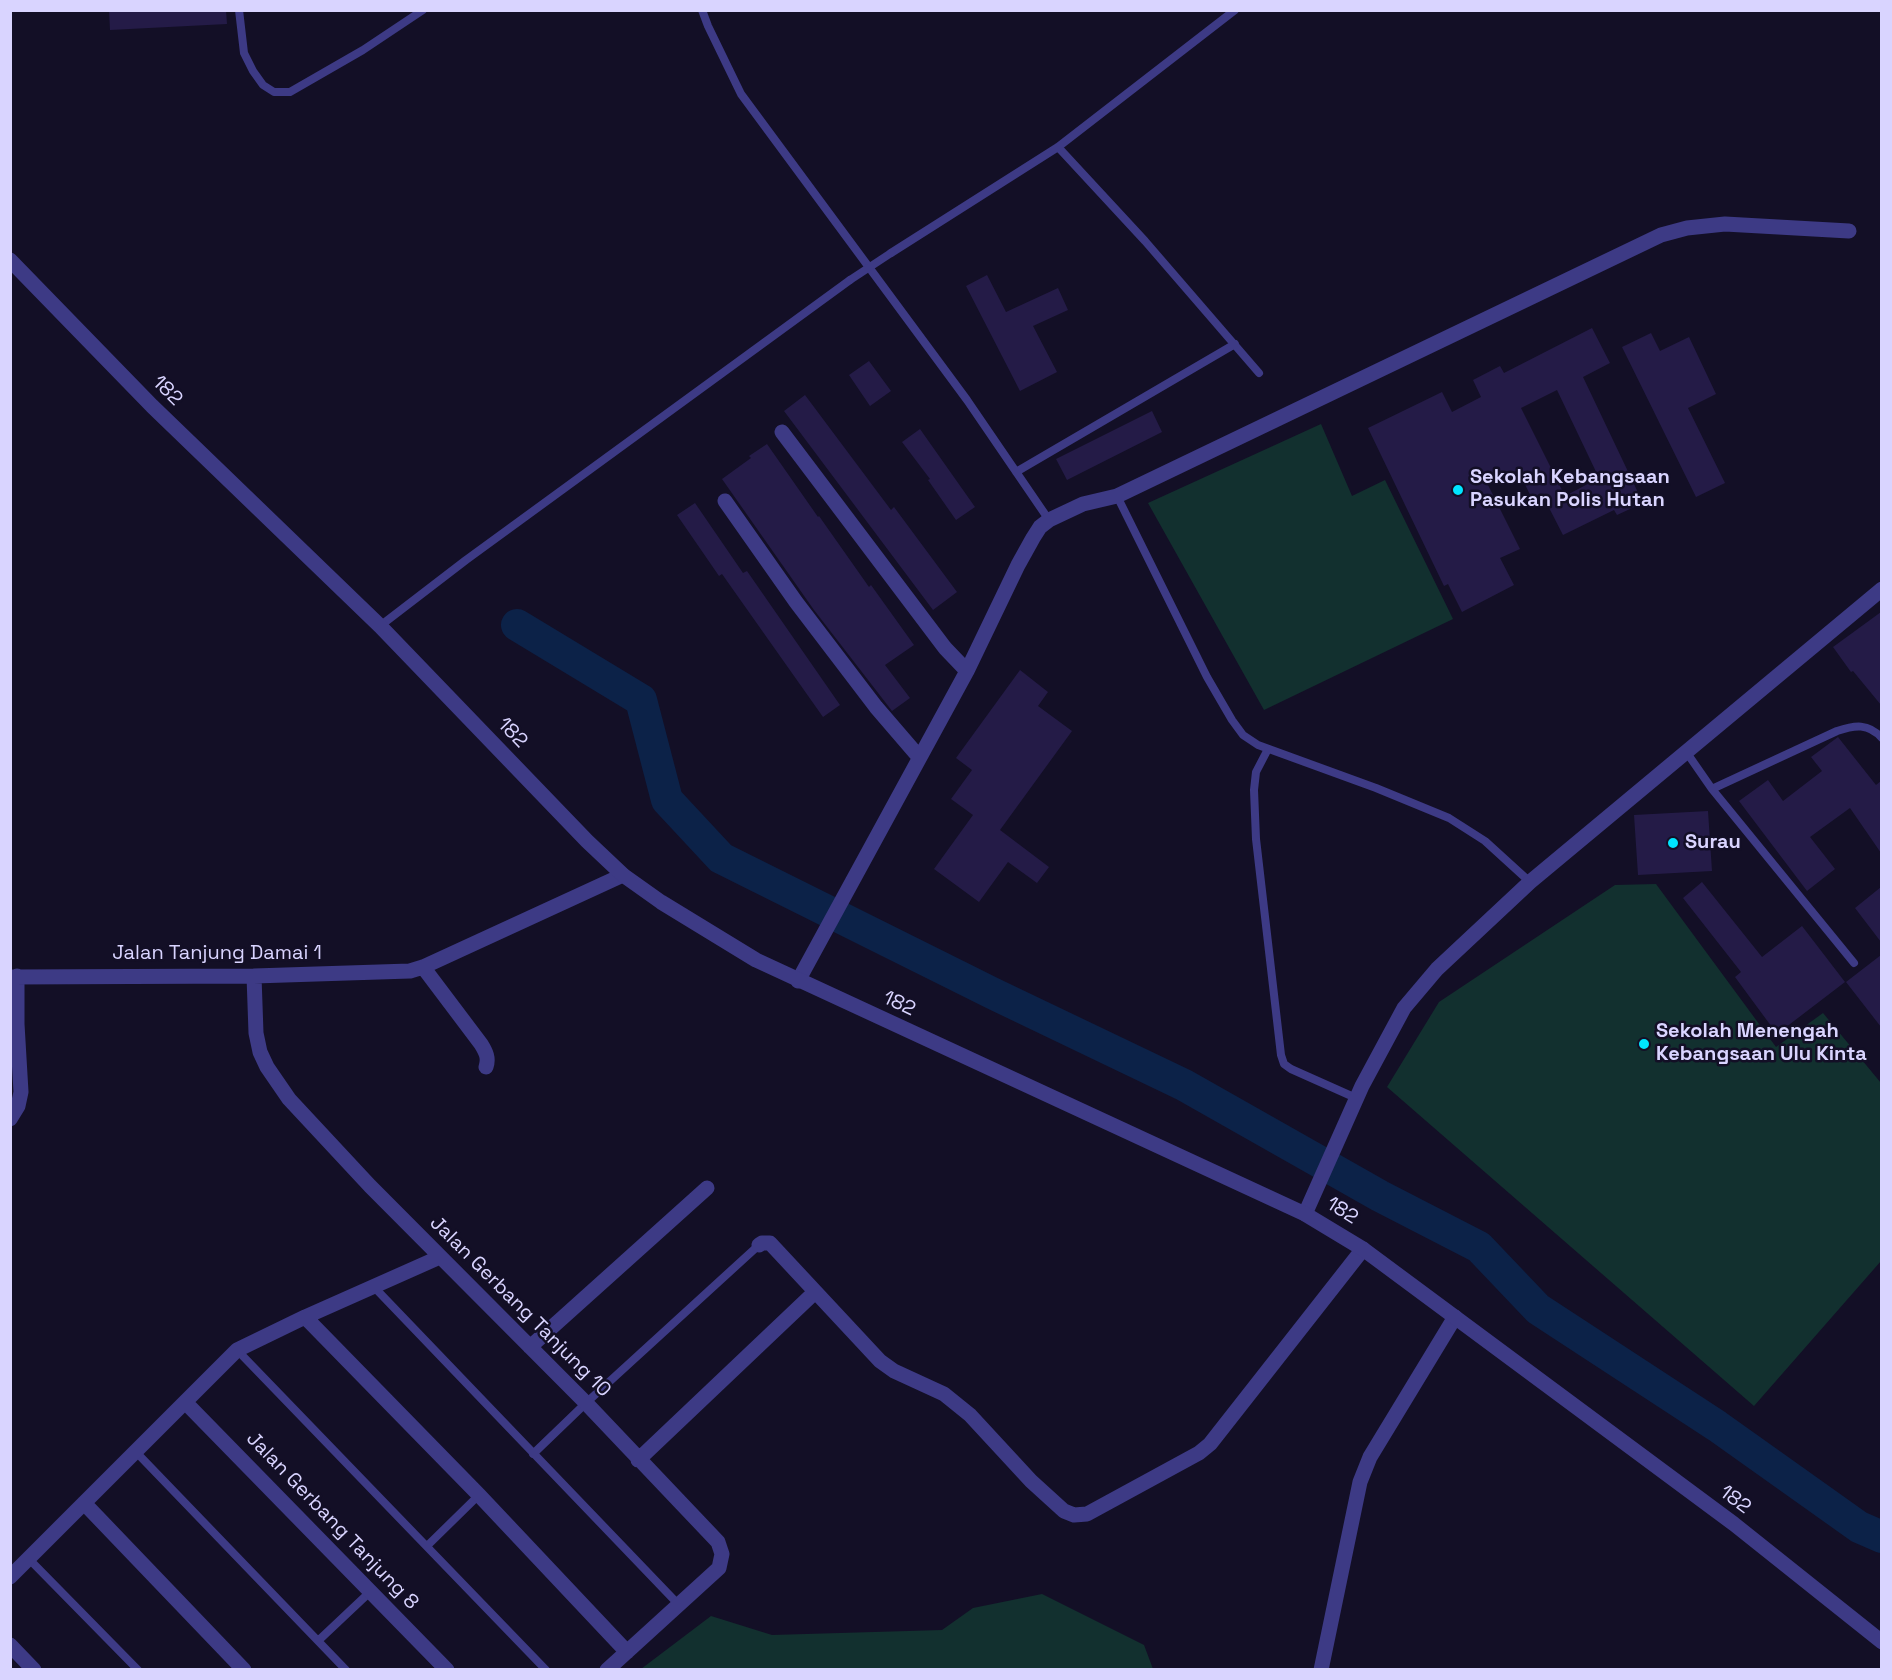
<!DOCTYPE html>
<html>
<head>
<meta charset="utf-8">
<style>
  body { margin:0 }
  #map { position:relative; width:1892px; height:1680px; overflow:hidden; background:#130f26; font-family:"Space Grotesk",sans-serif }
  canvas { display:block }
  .frame { position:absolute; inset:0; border:12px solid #d9d4ff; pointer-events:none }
</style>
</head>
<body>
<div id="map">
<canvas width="1892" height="1680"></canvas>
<div class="frame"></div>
</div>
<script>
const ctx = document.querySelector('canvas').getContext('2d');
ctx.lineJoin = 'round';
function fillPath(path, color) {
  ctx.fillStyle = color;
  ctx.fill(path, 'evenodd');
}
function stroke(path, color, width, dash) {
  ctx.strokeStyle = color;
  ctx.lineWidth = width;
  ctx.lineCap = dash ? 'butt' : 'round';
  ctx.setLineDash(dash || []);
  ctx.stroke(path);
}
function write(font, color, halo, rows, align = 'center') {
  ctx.font = font + ' "Space Grotesk",sans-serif';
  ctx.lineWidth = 5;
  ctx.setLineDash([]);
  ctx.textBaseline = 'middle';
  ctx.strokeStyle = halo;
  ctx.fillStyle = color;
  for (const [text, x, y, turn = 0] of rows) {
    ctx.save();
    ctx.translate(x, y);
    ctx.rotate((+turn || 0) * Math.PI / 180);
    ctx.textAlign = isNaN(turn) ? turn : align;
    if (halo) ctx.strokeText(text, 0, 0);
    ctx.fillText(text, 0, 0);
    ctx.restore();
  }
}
fillPath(new Path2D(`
  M1321 424 1352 496 1385 480 1453 619 1264 710 1148 503Z
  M1656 884 1776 1047 1823 1013 1881 1083V1261L1754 1406 1387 1087 1439 1002 1615 885Z
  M1042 1594 1144 1645 1153 1669H641L711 1616 772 1635 942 1630 973 1608Z`), '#12302f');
stroke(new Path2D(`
  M517 625 641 700 667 800 721 858 994 994 1184 1085 1380 1196 1479 1247 1538 1309 1717 1426 1859 1527 1882 1537`), '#0c2248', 32);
fillPath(new Path2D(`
  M109 10H226L227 24 110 30Z
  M987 275 1006 312 1058 288 1068 310 1033 326 1057 372 1020 391 966 286Z
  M1592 328 1610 363 1583 377 1643 503 1617 515 1614 510 1563 535 1544 498 1534 503 1518 470 1488 485 1520 549 1500 558 1514 585 1462 612 1448 584 1444 586 1368 428 1442 392 1452 412 1481 397 1473 380 1500 366 1504 373ZM1557 390 1599 478 1565 496 1521 408Z
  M1651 333 1660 351 1689 337 1716 394 1688 408 1725 483 1696 497 1622 347Z
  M869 361 891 391 870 406 849 375Z
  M805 395 891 510 894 507 957 592 933 610 784 411Z
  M1152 411 1162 432 1067 480 1056 459Z
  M920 429 975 507 956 520 928 480 930 479 902 442Z
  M767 444 818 517 819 516 869 587 871 585 914 645 885 665 910 698 892 711 814 610 722 479 751 458 749 456Z
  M695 503 743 573 747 571 840 705 823 717 722 574 719 576 677 515Z
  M1881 612V705L1853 671 1851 672 1833 647Z
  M1020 670 1048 692 1038 706 1072 731 1000 830 1049 867 1037 883 1008 862 979 902 934 869 973 815 951 799 972 770 956 758Z
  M1838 737 1876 785 1881 781V853L1850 808 1810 837 1835 869 1807 891 1739 801 1768 780 1783 801 1822 771 1811 757Z
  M1708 811 1712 871 1638 875 1634 815Z
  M1702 882 1762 957 1802 926 1845 982 1777 1034 1735 977 1741 972 1683 898Z
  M1881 887V942L1855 908Z
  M1881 955V1027L1846 982Z`), '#241b47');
stroke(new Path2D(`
  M239 10 244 53 253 71 263 85 274 92H290L363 50 423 10
  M702 10 708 26 741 94 967 400 1049 520
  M1058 147 1145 241 1259 373
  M891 253 1058 147 1235 10
  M1016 472 1235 344
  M1117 496 1207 677 1232 720 1243 735 1258 745 1376 788 1449 818 1485 841 1530 882
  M380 626 466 560 850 280
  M1268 749 1256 772 1254 790 1256 839 1281 1055 1284 1064 1291 1069 1356 1098
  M1687 753 1712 789 1854 963
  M1712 789 1837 731C1855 725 1868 723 1882 738
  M374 1287 679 1605
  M237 1350 546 1670
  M136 1452 346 1670
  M533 1454 586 1403 759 1245
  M427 1546 479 1495
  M28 1558 138 1670
  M319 1640 371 1591`), '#3d3a85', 8);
stroke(new Path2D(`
  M782 432 945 648 967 671
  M725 501 796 602 876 707 919 757
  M423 967 481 1044C486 1052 489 1058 486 1067
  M254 976 256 1033 260 1052 267 1067 289 1099 370 1186 586 1403 718 1542 722 1554 719 1568 607 1670
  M10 977 254 976 410 971 423 967 623 875
  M798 981 967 671 1018 565 1033 538 1040 527 1049 520 1083 504 1117 496 1661 235 1687 228 1725 224 1849 231
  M10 1119 18 1106 21 1092 17 1024V976
  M1305 1214 1362 1086 1404 1008 1437 969 1530 882 1882 589
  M759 1245 762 1243H770L880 1361 894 1371 944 1394 970 1415 1031 1481 1064 1511 1074 1515 1087 1514 1199 1453 1210 1444 1363 1249
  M305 1317 479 1495 627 1652
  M530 1347 707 1188
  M186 1403 447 1670
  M638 1460 815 1292
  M84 1503 244 1670
  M10 1577 237 1350 305 1317 440 1257
  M10 1645 34 1670
  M1321 1670 1360 1482 1370 1457 1455 1317`), '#3d3a85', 15);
stroke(new Path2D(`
  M10 260 152 406 380 626 587 841 623 875 661 902 756 960 1305 1214 1363 1249 1734 1524 1882 1642`), '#3d3a85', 15);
stroke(new Path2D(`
  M850 280 891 253`), '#3d3a85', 8);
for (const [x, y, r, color] of [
  [1458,490,6,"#00e5ff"],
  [1673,843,6,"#00e5ff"],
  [1644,1044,6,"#00e5ff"]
]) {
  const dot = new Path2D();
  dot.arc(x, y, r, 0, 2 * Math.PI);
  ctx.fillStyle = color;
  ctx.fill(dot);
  stroke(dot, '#130f26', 2);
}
write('20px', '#d9d4ff', '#130f26', [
  ["182",167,391,45],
  ["182",512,733,46],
  ["Jalan Tanjung Damai 1",217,954],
  ["182",899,1004,25],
  ["182",1342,1211,32],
  ["Jalan Gerbang Tanjung 10",520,1307,45],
  ["182",1735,1500,37],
  ["Jalan Gerbang Tanjung 8",332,1521,46]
]);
write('bold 20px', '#d9d4ff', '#130f26', [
  ["Sekolah Kebangsaan",1470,478],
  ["Pasukan Polis Hutan",1470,501],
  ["Surau",1685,843],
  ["Sekolah Menengah",1656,1032],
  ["Kebangsaan Ulu Kinta",1656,1055]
], 'left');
</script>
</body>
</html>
